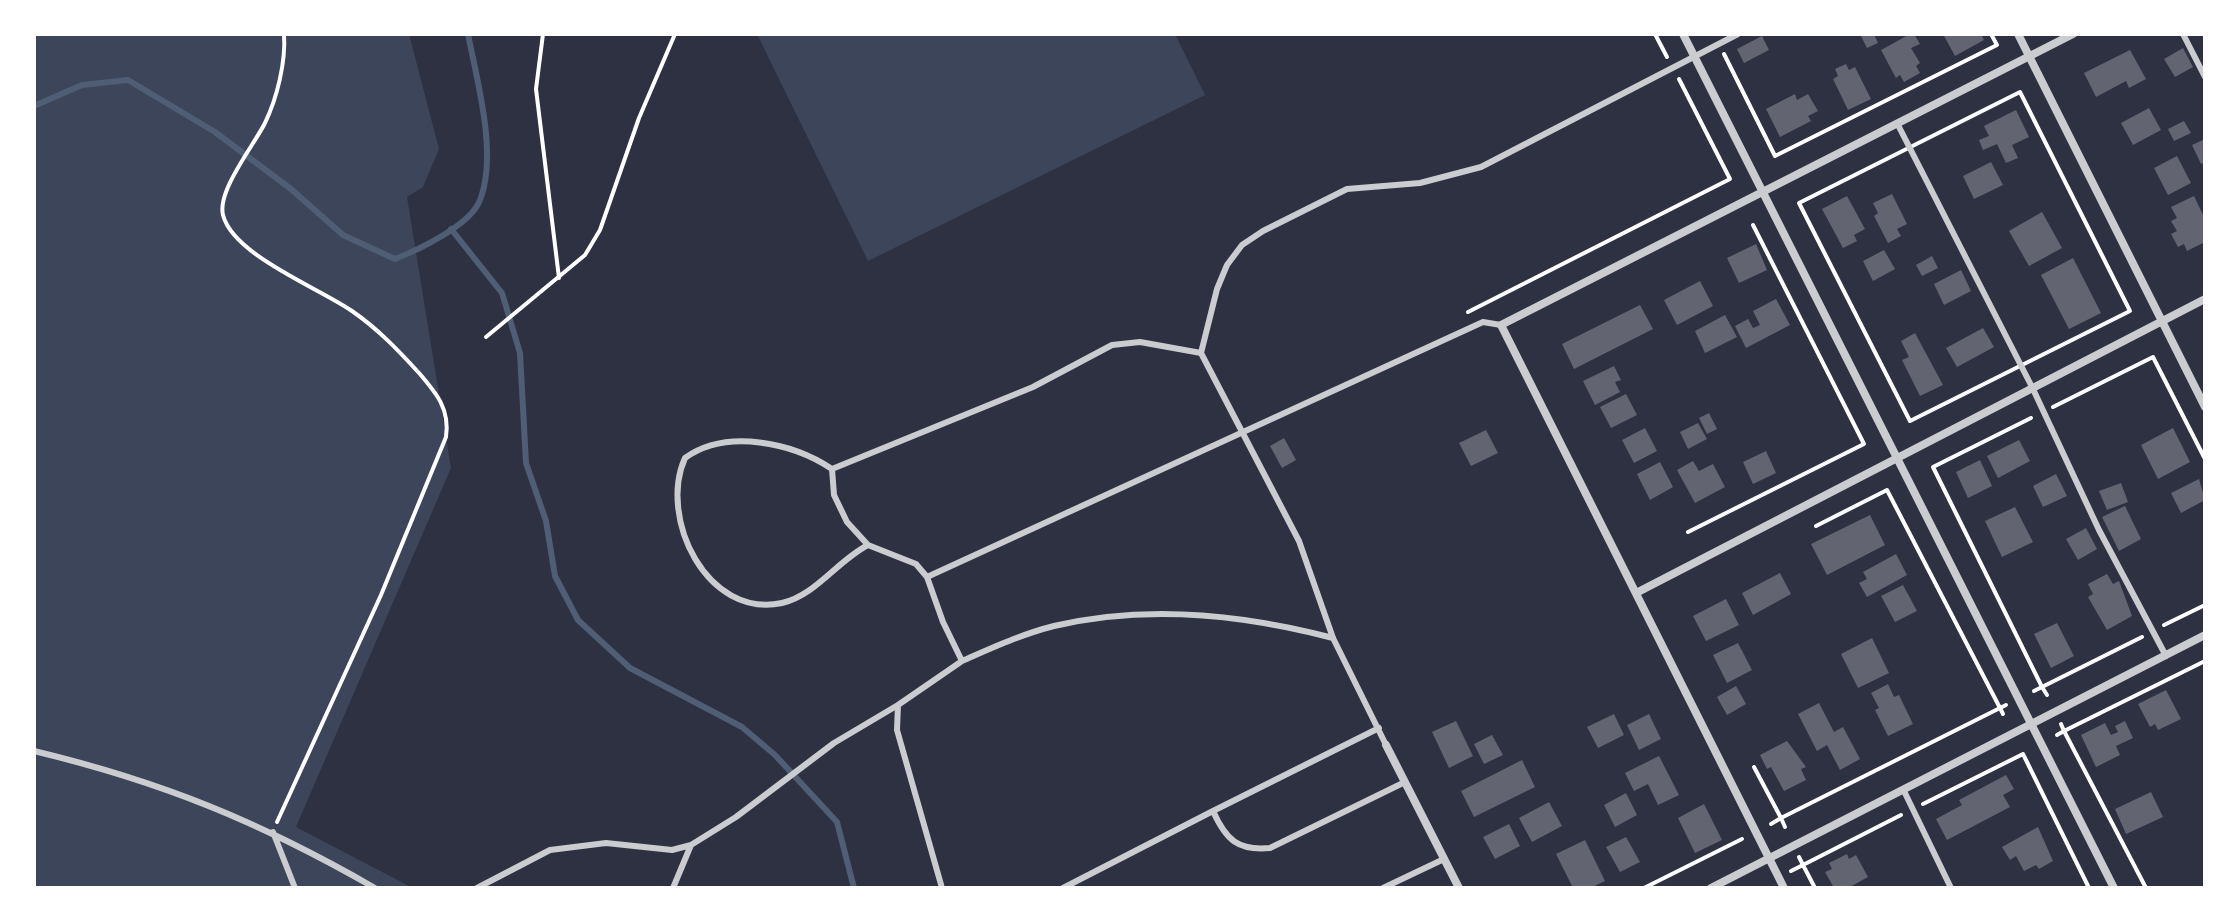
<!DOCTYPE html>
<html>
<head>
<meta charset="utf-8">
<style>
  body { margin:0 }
  #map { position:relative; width:2239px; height:922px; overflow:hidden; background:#2d3142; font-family:"Sofia Sans Condensed",sans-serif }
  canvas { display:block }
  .frame { position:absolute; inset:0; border:36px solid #fff; pointer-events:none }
</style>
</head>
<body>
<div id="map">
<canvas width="2239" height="922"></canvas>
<div class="frame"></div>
</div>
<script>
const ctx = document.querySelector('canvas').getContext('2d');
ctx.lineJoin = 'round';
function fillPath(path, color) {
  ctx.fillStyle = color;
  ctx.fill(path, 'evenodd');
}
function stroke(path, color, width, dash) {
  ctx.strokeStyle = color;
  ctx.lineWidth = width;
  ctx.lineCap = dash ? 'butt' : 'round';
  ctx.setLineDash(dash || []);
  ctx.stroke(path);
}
fillPath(new Path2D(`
  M34 34H409L439 149 423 187 407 197 451 468 296 827 413 888H34Z
  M757 34H1175L1205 95 868 261Z`), '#3c4559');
stroke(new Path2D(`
  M34 106 82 85 128 80 215 132 291 189 343 235 395 259C418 250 471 225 480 200 498 154 477 81 468 34
  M451 229 502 293 520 353 526 463 546 521 555 576 578 620 630 668 742 727 775 755 837 822 854 888`), '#4f5d75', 6);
fillPath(new Path2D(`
  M1860 34H1874L1878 43 1867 48Z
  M1910 34H1914L1920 44 1911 48 1920 63 1916 66 1920 73 1904 82 1900 75 1896 78 1881 50Z
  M1943 34H1981L1984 40 1955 56Z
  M1762 36 1769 50 1744 63 1737 49Z
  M2183 48 2193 67 2175 77 2164 59Z
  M2130 50 2146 79 2129 88 2126 81 2096 97 2084 73Z
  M1846 64 1849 70 1855 67 1871 99 1848 110 1833 79 1838 76 1835 69Z
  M1795 94 1797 100 1808 94 1818 111 1808 116 1811 121 1780 137 1766 109Z
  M2149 108 2161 130 2133 145 2121 123Z
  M2016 110 2029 137 2012 145 2018 158 2006 163 1997 144 1983 150 1979 140 1989 136 1984 126Z
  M2184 121 2191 133 2174 141 2168 129Z
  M2205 139V162L2201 164 2192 145Z
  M2177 156 2191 183 2168 195 2154 168Z
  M1991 162 2003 185 1974 199 1963 176Z
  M1892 194 1907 224 1897 229 1901 236 1888 243 1874 216 1878 213 1873 203Z
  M1847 196 1865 229 1854 235 1857 241 1843 248 1822 209Z
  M2194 196 2205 219V242L2187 251 2184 244 2178 247 2171 234 2177 231 2171 221 2177 218 2171 207Z
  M2042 212 2062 248 2029 266 2009 231Z
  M1756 244 1767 270 1739 283 1727 258Z
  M1884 250 1895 269 1873 281 1863 261Z
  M1932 256 1938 268 1922 276 1916 265Z
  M2073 258 2101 313 2069 329 2041 275Z
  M1961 270 1971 291 1944 305 1934 284Z
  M1700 281 1713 306 1677 325 1664 300Z
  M1776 299 1790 325 1746 348 1735 326 1748 319 1753 328 1760 325 1753 311Z
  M1640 305 1653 329 1574 369 1562 344Z
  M1725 315 1737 337 1705 353 1695 331Z
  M1983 328 1994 347 1957 367 1946 348Z
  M1915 333 1943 385 1920 396 1902 360 1909 357 1901 341Z
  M1614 366 1621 380 1615 382 1620 392 1595 405 1583 381Z
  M1626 394 1637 415 1611 428 1600 407Z
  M1709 413 1717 429 1707 434 1699 418Z
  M1698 423 1707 439 1688 449 1680 432Z
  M1645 428 1657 451 1634 463 1622 440Z
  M2173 428 2190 462 2158 479 2141 445Z
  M1486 430 1498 453 1471 466 1459 443Z
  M1284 438 1296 460 1282 468 1270 446Z
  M2019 440 2030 461 1998 478 1987 456Z
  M1766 451 1776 473 1753 484 1743 462Z
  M1980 460 1992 486 1968 498 1956 472Z
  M1693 461 1699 471 1713 464 1725 487 1695 503 1677 470Z
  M1660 462 1673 487 1650 500 1637 474Z
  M2056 474 2067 496 2043 507 2033 486Z
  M2199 479 2205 500 2181 513 2171 493Z
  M2121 483 2128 502 2107 510 2099 491Z
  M2125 506 2141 539 2119 551 2102 517Z
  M2015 507 2033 542 2002 557 1985 521Z
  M1870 515 1885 545 1827 575 1811 544Z
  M2086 528 2097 549 2078 560 2066 539Z
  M1896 554 1907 575 1867 597 1859 583 1867 579 1863 572Z
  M1780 573 1791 594 1753 615 1742 593Z
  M2107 574 2113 584 2119 581 2132 616 2107 630 2088 597 2093 594 2088 584Z
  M1903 585 1917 611 1895 622 1881 596Z
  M1726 599 1739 625 1706 641 1693 616Z
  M2057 623 2074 656 2051 668 2034 634Z
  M1872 638 1889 673 1858 688 1841 654Z
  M1738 643 1752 670 1727 683 1713 655Z
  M1888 684 1894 697 1899 695 1913 724 1888 736 1875 710 1879 708 1871 693Z
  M1736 686 1746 704 1727 715 1717 697Z
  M2166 690 2181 719 2158 730 2155 724 2150 727 2138 704Z
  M1819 703 1834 732 1843 727 1860 759 1840 770 1827 745 1817 751 1798 714Z
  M1614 714 1624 735 1598 748 1587 727Z
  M1649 714 1661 739 1639 750 1627 725Z
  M1456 721 1473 756 1449 768 1432 732Z
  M2125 721 2133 738 2116 746 2120 755 2096 767 2081 735 2105 723 2111 735 2118 732 2115 726Z
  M1492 735 1503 755 1484 764 1474 744Z
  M1787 741 1806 767 1801 769 1806 780 1784 791 1771 767 1767 769 1760 755Z
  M1659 756 1679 795 1658 805 1648 784 1634 791 1625 773Z
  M1522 760 1535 787 1474 817 1461 791Z
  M2006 775 2014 789 2003 795 2010 807 1947 840 1936 819 1962 805 1959 800Z
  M2151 792 2163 817 2126 834 2115 809Z
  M1626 793 1637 815 1615 827 1604 805Z
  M1549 802 1562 826 1532 842 1519 818Z
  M1704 804 1722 840 1695 853 1678 818Z
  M1509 824 1520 846 1495 859 1483 837Z
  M2038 827 2053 861 2039 869 2036 865 2024 871 2016 856 2010 860 2002 847Z
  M1626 837 1640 862 1620 872 1606 847Z
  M1585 840 1605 881 1590 888H1573L1556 854Z
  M1847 854 1849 859 1856 855 1868 877 1848 888H1834L1825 872 1832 869 1829 863Z`), '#626471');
stroke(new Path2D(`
  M543 34 536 89 559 278
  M1655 34 1667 57
  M1724 54 1775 156 1997 45 1991 34
  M2020 92 2130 311 1910 421 1799 203Z
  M1468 312 1730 179 1679 79
  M486 337 585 255 600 230 639 118 675 34
  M2053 407 2153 357 2205 459
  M2031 418 1933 467 2042 687 2142 637
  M1688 532 1864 444 1753 225
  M2164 625 2205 605
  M2034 691 2042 687 2047 695
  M2003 714 2000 708 2006 705
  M2057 735 2064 731 2061 724
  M1754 767 1781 818 2000 708 1887 490 1816 526
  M1923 804 2023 754 2089 888
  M277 822 381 595 446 437C450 409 437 394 419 373 398 350 378 329 352 311 319 288 233 255 223 215 217 191 254 145 265 123 277 98 286 62 284 34
  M1771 824 1781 818 1785 827
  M1791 871 1803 865 1799 857
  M1644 888 1742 839
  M1755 888H1758
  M1815 888 1803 865 1901 815
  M2146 888 2064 731 2205 661`), '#fff', 4);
stroke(new Path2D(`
  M2183 34 2205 77
  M1897 123 2033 389 2099 530 2166 656
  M832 469 834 495 847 522 868 545 916 564 927 577 943 622 962 661C992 648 1022 634 1054 626 1147 604 1242 614 1333 638
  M868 545C837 561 816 595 782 603 707 619 658 518 685 458 727 428 793 443 832 469L1033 387 1112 345 1140 342 1201 353
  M927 577 1483 322 1501 325
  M898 705 962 661
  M1386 745 1333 638 1299 541 1201 353 1217 289 1227 265 1242 245 1263 231 1347 189 1420 183 1481 167 1738 34
  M34 751C163 782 260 822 375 888
  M1904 791 1951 888
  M1213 811 1379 728
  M273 832 295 888
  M477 888 550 850 606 843 672 850 691 845 736 817 834 743 898 705 897 730 942 888
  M673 888 691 845
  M1063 888 1213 811C1226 840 1238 851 1270 848L1405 782
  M1383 888 1444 859`), '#caccd0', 6);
stroke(new Path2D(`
  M1683 34 2114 888
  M2018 34 2205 407
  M1638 592 2205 299
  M1386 745 1459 888
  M1711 888 2205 635
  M1784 888 1501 325 2073 34`), '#caccd0', 8);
</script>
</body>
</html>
